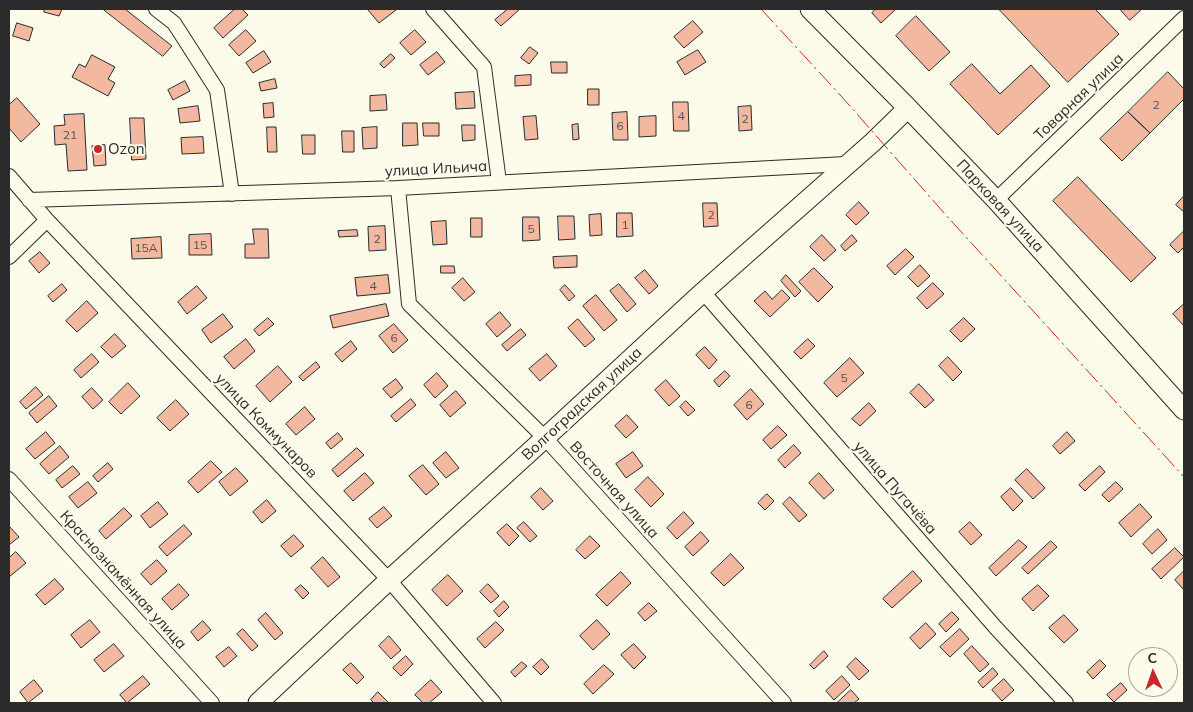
<!DOCTYPE html>
<html>
<head>
<meta charset="utf-8">
<style>
  body { margin:0 }
  #map { position:relative; width:1193px; height:712px; overflow:hidden; background:#fdfbea; font-family:Mulish,sans-serif }
  canvas { display:block }
  .frame { position:absolute; inset:0; border:10px solid #2b2b2b; pointer-events:none }
  .north { position:absolute; left:1128px; top:647px; width:50px; height:50px; box-sizing:border-box; background:#fdfbea; border:1px solid #a9a89e; border-radius:50%; rotate:357deg; font-size:14px; font-weight:700; line-height:20px; text-align:center; color:#2b2b2b }
  .north::after { content:''; display:block; margin:auto; width:18px; height:22px; background:#c62828; clip-path:polygon(50% 0,100% 100%,50% 72%,0 100%) }
</style>
</head>
<body>
<div id="map">
<canvas width="1193" height="712"></canvas>
<div class="frame"></div>
<div class="north">С</div>
</div>
<script>
const ctx = document.querySelector('canvas').getContext('2d');
ctx.lineJoin = 'round';
function fillPath(path, color) {
  ctx.fillStyle = color;
  ctx.fill(path, 'evenodd');
}
function stroke(path, color, width, dash) {
  ctx.strokeStyle = color;
  ctx.lineWidth = width;
  ctx.lineCap = dash ? 'butt' : 'round';
  ctx.setLineDash(dash || []);
  ctx.stroke(path);
}
function write(font, color, halo, rows, align = 'center') {
  ctx.font = font + ' Mulish,sans-serif';
  ctx.lineWidth = 4;
  ctx.setLineDash([]);
  ctx.textBaseline = 'middle';
  ctx.strokeStyle = halo;
  ctx.fillStyle = color;
  for (const [text, x, y, turn = 0] of rows) {
    ctx.save();
    ctx.translate(x, y);
    ctx.rotate((+turn || 0) * Math.PI / 180);
    ctx.textAlign = isNaN(turn) ? turn : align;
    if (halo) ctx.strokeText(text, 0, 0);
    ctx.fillText(text, 0, 0);
    ctx.restore();
  }
}
const building = new Path2D(`
  M45 9H62L59 16 44 12Z
  M103 9H125L172 46 163 56Z
  M235 9H242L248 15 223 38 214 28Z
  M370 9H394L396 10 379 23 368 10Z
  M508 9H520L501 26 495 20Z
  M876 9H896L881 23 872 13Z
  M999 9H1095L1119 34 1068 82Z
  M1120 9H1142L1130 20Z
  M916 16 950 52 929 71 896 36Z
  M693 21 703 32 684 48 674 37Z
  M17 23 33 28 29 41 13 36Z
  M246 30 256 41 239 56 229 45Z
  M415 30 426 42 411 55 400 43Z
  M530 47 538 53 529 64 521 58Z
  M698 50 706 62 685 75 677 62Z
  M264 51 271 62 253 73 246 63Z
  M437 52 445 62 428 75 420 65Z
  M391 54 395 58 384 68 380 64Z
  M92 55 115 67 108 79 115 83 108 96 72 77 79 64 85 67Z
  M551 62H567V73H552Z
  M972 64 1000 94 1031 65 1050 86 998 135 950 84Z
  M1168 72 1184 89V99L1150 133 1128 112Z
  M531 75V85L515 86V76Z
  M275 79 277 88 261 91 259 83Z
  M185 81 190 91 173 100 168 90Z
  M588 89H599V105H588Z
  M474 92 475 108 456 109 455 93Z
  M386 95 387 110 370 111V96Z
  M17 98 40 124 21 142 9 128V105Z
  M673 102H688L689 131H674Z
  M273 103 274 117 264 118 263 104Z
  M198 106 200 121 180 123 178 109Z
  M751 106 752 130 739 131 738 107Z
  M627 112 628 140H613L612 113Z
  M1128 112 1150 133 1122 161 1100 139Z
  M84 114 87 170 68 171 66 144 55 145 54 126 65 125 64 115Z
  M536 116 538 139 525 140 523 117Z
  M656 116V136L639 137V117Z
  M130 118H144L146 159 132 160Z
  M403 123H417L418 145 403 146Z
  M423 123H439V136H424Z
  M578 124 579 139 573 140 572 125Z
  M462 125H475V140L463 141Z
  M267 127H276L277 152H268Z
  M377 127V148L363 149 362 128Z
  M342 131H354V152H343Z
  M302 135H315V154H303Z
  M203 137 204 153 182 154 181 138Z
  M105 145 106 165 94 166 92 146Z
  M1078 177 1156 258 1131 282 1053 201Z
  M1184 196V212L1176 205Z
  M859 202 869 213 856 225 846 215Z
  M703 203H717L718 226 704 227Z
  M617 213H632L633 236 617 237Z
  M601 214 602 235 590 236 589 215Z
  M558 216H574L575 239 559 240Z
  M523 217H539L540 240 523 241Z
  M471 218H482V237H471Z
  M446 221 447 244 433 245 431 222Z
  M385 226 386 250 369 251 368 227Z
  M253 229H268L269 258H245V244H254Z
  M357 230 358 236 339 237 338 231Z
  M1184 231V247L1178 253 1170 245Z
  M211 234 212 255H189V235Z
  M822 235 836 250 824 261 810 247Z
  M852 235 857 241 845 251 841 246Z
  M161 237 162 258 132 259 131 239Z
  M906 249 914 257 895 275 887 266Z
  M40 252 50 263 39 273 29 261Z
  M577 256V267L554 268 553 257Z
  M920 265 930 276 918 287 908 277Z
  M441 266H454L455 273H441Z
  M814 268 833 287 818 302 799 282Z
  M645 270 658 286 649 294 635 278Z
  M388 275 390 293 357 296 355 278Z
  M786 275 801 291 795 297 781 281Z
  M463 278 475 292 464 301 452 288Z
  M933 283 944 294 927 309 917 298Z
  M62 284 67 290 53 302 48 296Z
  M619 284 636 304 627 312 610 291Z
  M565 285 575 296 569 301 560 290Z
  M197 286 207 298 187 314 178 302Z
  M782 290 790 298 770 317 754 301 765 291 772 299Z
  M596 295 617 320 604 331 583 306Z
  M87 301 98 313 77 332 66 321Z
  M386 304 389 316 333 328 330 316Z
  M1184 304V326L1173 314Z
  M500 312 511 325 497 337 486 324Z
  M223 314 233 327 211 343 202 330Z
  M268 318 274 324 259 336 254 330Z
  M964 318 975 329 961 342 950 331Z
  M578 319 595 339 585 347 568 328Z
  M394 324 408 340 393 353 379 336Z
  M521 329 526 335 507 351 502 345Z
  M115 334 126 346 112 358 101 347Z
  M246 339 255 351 234 369 224 357Z
  M808 339 815 346 801 359 794 352Z
  M351 341 357 349 342 362 335 354Z
  M705 347 717 360 709 369 696 355Z
  M92 354 99 362 81 378 74 370Z
  M547 354 557 366 540 381 529 369Z
  M948 357 962 372 953 381 939 366Z
  M850 358 864 373 837 397 824 383Z
  M316 362 320 367 303 381 299 377Z
  M278 366 292 382 270 402 256 386Z
  M725 371 730 376 719 387 714 381Z
  M437 373 448 386 435 398 424 385Z
  M396 379 403 388 391 398 383 389Z
  M666 380 680 396 669 406 655 390Z
  M128 383 140 396 121 414 109 402Z
  M919 384 934 400 925 408 910 393Z
  M36 387 43 395 26 409 20 402Z
  M92 388 103 400 93 409 82 397Z
  M751 389 764 404 747 420 734 405Z
  M456 391 466 403 450 417 440 405Z
  M49 396 57 406 37 423 29 413Z
  M411 399 416 405 396 422 391 416Z
  M176 400 189 414 170 431 157 418Z
  M686 401 695 410 688 416 680 407Z
  M869 403 876 411 860 426 852 419Z
  M305 407 315 419 296 435 286 424Z
  M627 415 638 427 626 438 615 426Z
  M778 426 787 435 771 449 763 440Z
  M46 432 55 443 35 459 26 449Z
  M1067 432 1075 441 1060 454 1053 446Z
  M338 433 343 439 331 449 326 443Z
  M794 445 801 453 785 468 778 460Z
  M60 446 69 457 49 474 40 464Z
  M357 448 364 455 338 477 332 470Z
  M446 452 459 468 446 478 433 463Z
  M633 452 643 466 626 478 616 464Z
  M211 461 222 472 198 493 188 482Z
  M108 463 113 469 98 482 93 476Z
  M423 465 439 484 426 495 409 476Z
  M73 466 80 474 62 488 56 480Z
  M1100 466 1105 472 1085 491 1079 485Z
  M236 468 248 481 230 496 219 482Z
  M1027 469 1045 488 1033 499 1015 480Z
  M365 473 374 483 353 501 344 491Z
  M819 473 834 490 824 499 809 483Z
  M648 477 664 494 651 507 635 490Z
  M88 482 97 493 78 508 69 497Z
  M1116 482 1123 489 1109 502 1102 495Z
  M541 488 553 501 543 510 531 497Z
  M1011 488 1023 501 1013 511 1001 497Z
  M767 494 774 501 765 510 758 503Z
  M790 497 807 515 799 522 783 504Z
  M267 500 276 511 262 523 253 512Z
  M158 502 168 514 150 528 141 516Z
  M1140 504 1152 517 1131 537 1119 523Z
  M384 507 392 516 377 528 369 519Z
  M124 508 132 516 106 539 99 531Z
  M684 512 694 523 677 539 667 528Z
  M524 522 537 536 530 542 517 528Z
  M970 522 982 535 971 545 959 532Z
  M507 524 519 536 509 546 497 533Z
  M184 525 192 534 167 556 159 547Z
  M9 526 19 537 9 545Z
  M1158 529 1167 540 1152 554 1143 544Z
  M701 532 709 541 693 556 685 547Z
  M294 535 304 546 291 557 281 546Z
  M590 536 600 546 585 559 576 550Z
  M1019 540 1027 547 996 576 989 568Z
  M1051 541 1057 547 1028 574 1022 568Z
  M1175 548 1184 557 1161 579 1152 569Z
  M16 552 26 563 9 577V558Z
  M731 554 744 568 724 586 711 573Z
  M323 557 340 577 328 587 311 568Z
  M157 560 167 571 151 585 141 574Z
  M913 571 922 581 892 608 883 599Z
  M1184 571V590L1175 580Z
  M621 572 631 583 607 606 596 595Z
  M448 575 463 591 447 606 432 590Z
  M55 579 64 589 45 605 36 595Z
  M179 584 189 595 172 610 162 599Z
  M488 584 499 596 491 603 480 592Z
  M301 585 309 593 303 599 295 590Z
  M1038 585 1049 596 1033 611 1022 599Z
  M504 601 509 607 499 617 494 611Z
  M649 603 657 611 645 621 638 613Z
  M952 612 959 619 946 632 939 624Z
  M266 613 283 633 275 640 258 620Z
  M1064 615 1078 630 1064 643 1049 628Z
  M90 620 100 632 81 648 71 635Z
  M597 620 610 634 593 650 580 636Z
  M203 621 211 630 198 641 191 632Z
  M496 622 504 630 485 648 477 639Z
  M926 623 936 634 920 649 910 638Z
  M243 629 258 646 252 651 237 634Z
  M960 629 969 639 950 657 940 647Z
  M389 636 401 650 391 659 379 646Z
  M114 644 124 656 104 672 94 660Z
  M634 644 646 657 634 669 621 655Z
  M972 646 989 664 980 672 964 654Z
  M229 647 237 656 224 667 216 657Z
  M824 651 828 656 814 669 810 665Z
  M406 656 413 664 401 676 393 668Z
  M856 658 869 671 859 680 847 667Z
  M542 659 549 667 541 675 533 667Z
  M1100 660 1106 666 1093 679 1087 672Z
  M522 662 527 666 515 677 511 672Z
  M351 663 364 677 357 684 343 670Z
  M604 665 614 674 593 694 584 684Z
  M993 668 998 674 983 688 978 682Z
  M143 676 150 684 127 703 120 695Z
  M842 676 850 685 834 700 826 691Z
  M1004 679 1014 690 1002 701 992 690Z
  M34 680 43 691 28 703 20 692Z
  M431 680 442 692 429 703H423L415 695Z
  M1121 683 1127 690 1114 702 1107 695Z
  M851 690 859 699 854 703H837Z
  M378 692 389 703H374L371 700Z`);
fillPath(building, '#f2b8a0');
stroke(building, '#2b2b2b', 1);
const minor = new Path2D(`
  M156 9 174 23 217 90 232 194
  M433 9 484 67 499 182
  M9 176 47 220 389 580 494 703
  M398 188 409 304 545 438 784 703
  M29 200 398 188 846 164
  M996 200 1184 18
  M9 257 47 220
  M703 292 996 628 1066 703
  M9 479 212 703`);
const secondary = new Path2D(`
  M810 9 908 108 996 200 1184 410
  M258 703 389 580 545 438 703 292 873 142 908 108`);
stroke(minor, '#2b2b2b', 16);
stroke(secondary, '#2b2b2b', 21);
stroke(minor, '#fdfbea', 14);
stroke(secondary, '#fdfbea', 19);
stroke(new Path2D(`
  M761 9 842 97 945 214 1184 477`), '#c62828', 1, [18, 4, 2.5, 4]);
for (const [x, y, r, color] of [
  [98,149,5,"#c62828"]
]) {
  const dot = new Path2D();
  dot.arc(x, y, r, 0, 2 * Math.PI);
  ctx.fillStyle = color;
  ctx.fill(dot);
  stroke(dot, '#fdfbea', 2);
}
write('12px', '#5d4e48', null, [
  ["2",1156,105],
  ["4",681,116],
  ["2",745,119],
  ["6",620,126],
  ["21",70,135],
  ["2",711,215],
  ["1",625,225],
  ["5",531,229],
  ["2",377,239],
  ["15",200,245],
  ["15А",146,248],
  ["4",373,286],
  ["6",394,338],
  ["5",844,378],
  ["6",749,405]
]);
write('15px', '#2b2b2b', '#fdfbea', [
  ["Товарная улица",1079,97,-44],
  ["улица Ильича",436,169,-3],
  ["Парковая улица",1000,206,47],
  ["Волгоградская улица",582,404,-43],
  ["улица Коммунаров",266,426,46],
  ["улица Пугачёва",895,488,49],
  ["Восточная улица",614,490,48],
  ["Краснознамённая улица",123,580,48]
]);
write('15px', '#2b2b2b', '#fdfbea', [
  ["Ozon",108,149]
], 'left');
</script>
</body>
</html>
